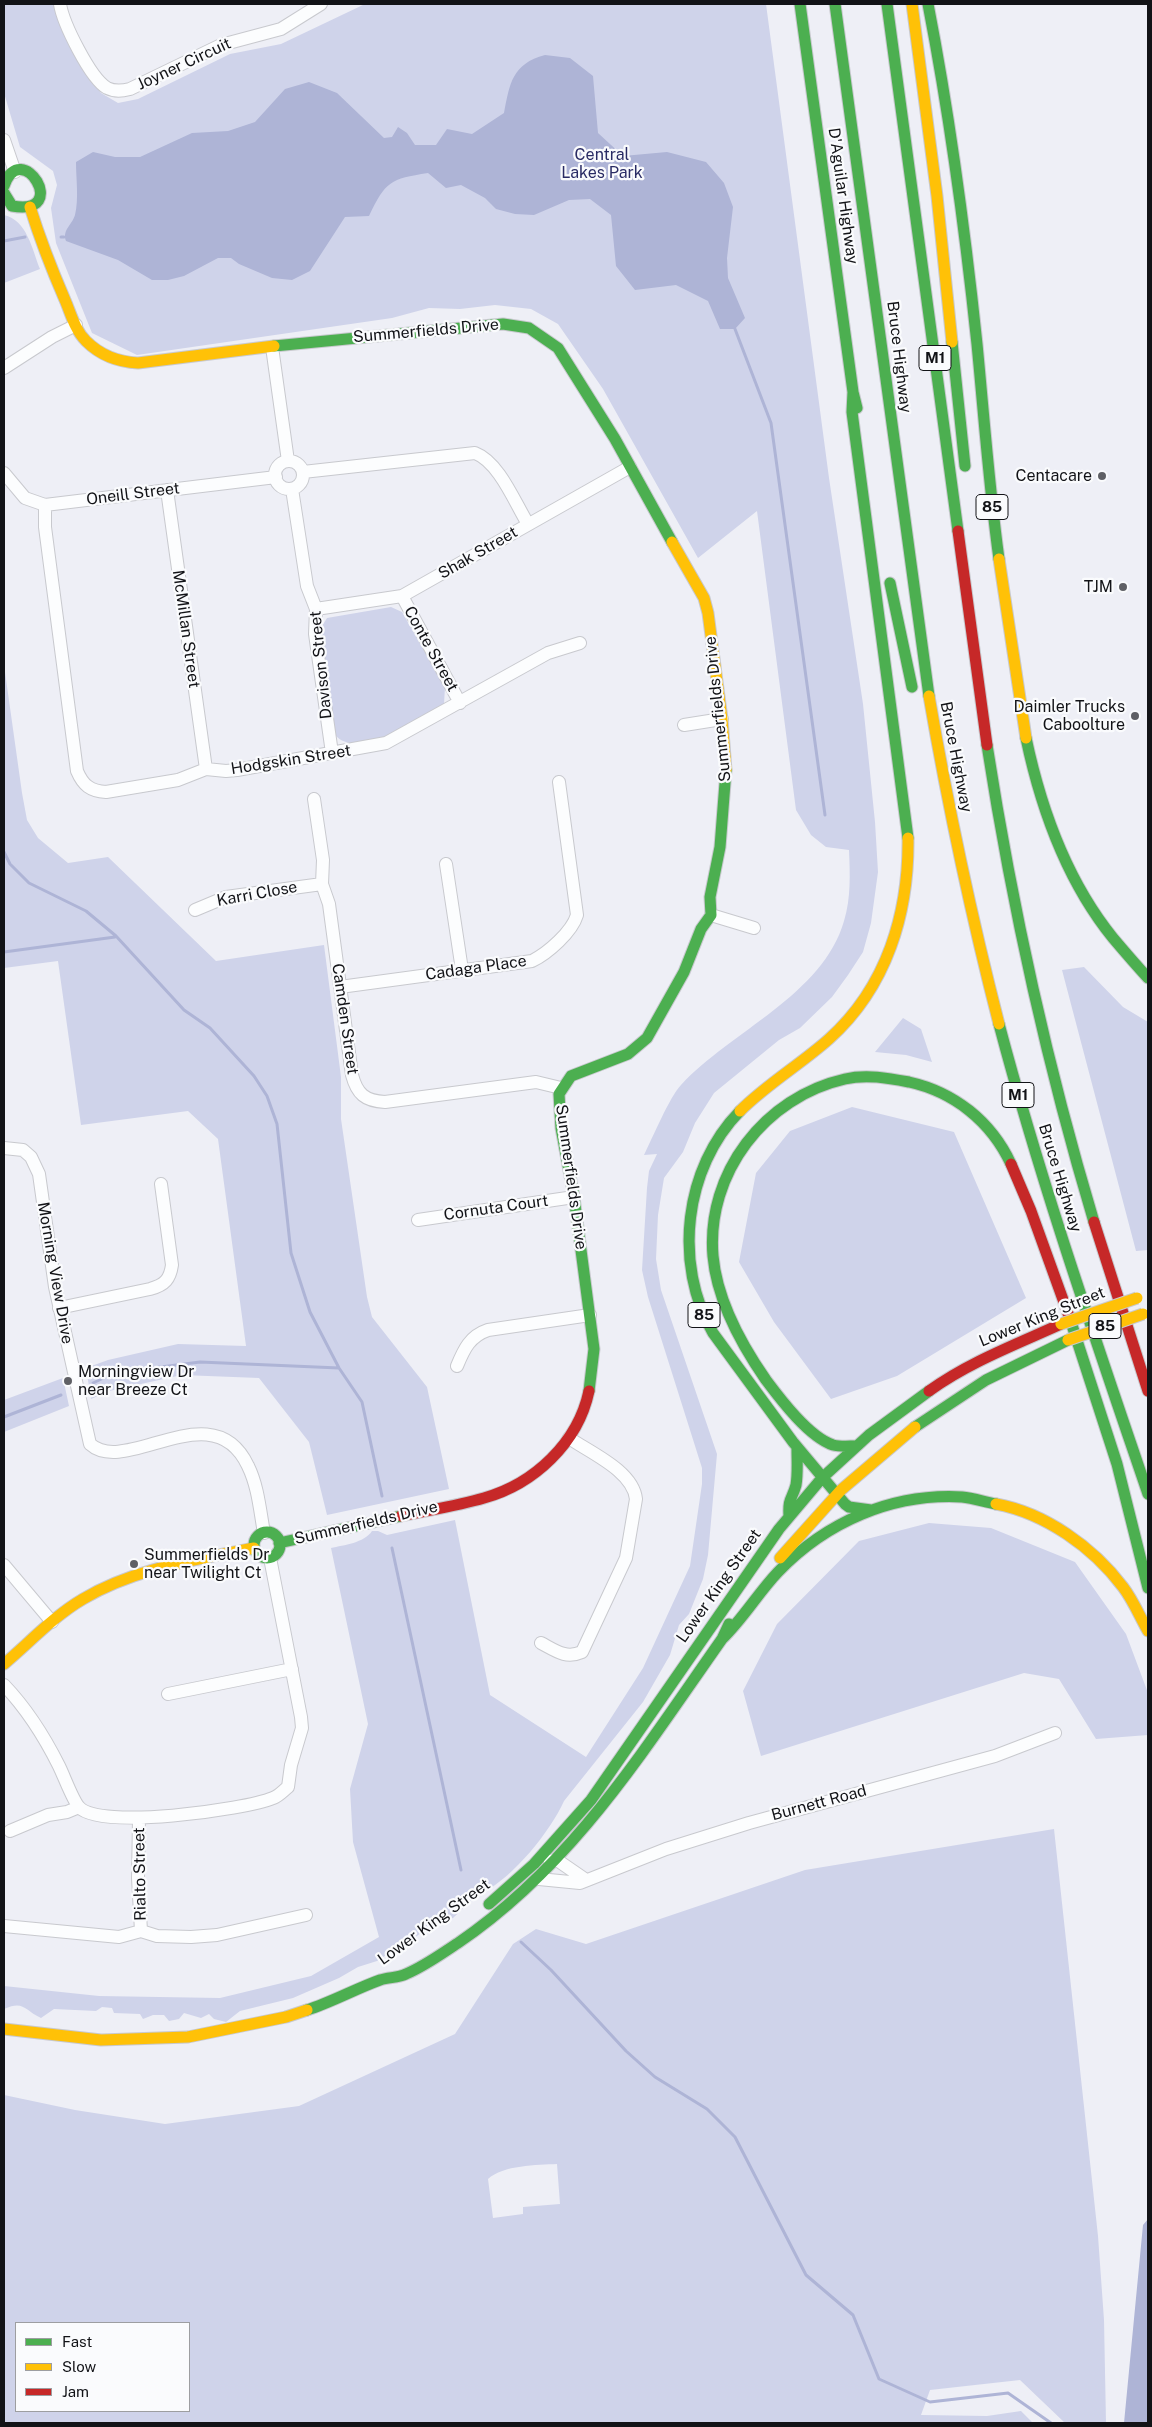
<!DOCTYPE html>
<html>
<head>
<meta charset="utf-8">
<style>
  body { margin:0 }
  #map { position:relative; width:1152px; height:2427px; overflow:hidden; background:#eeeff6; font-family:"Public Sans",sans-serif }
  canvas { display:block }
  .frame { position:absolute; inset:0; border:5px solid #121317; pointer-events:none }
  .legend { position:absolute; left:15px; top:2322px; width:175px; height:90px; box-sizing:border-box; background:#fafbfd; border:1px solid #9d9ea1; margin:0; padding:6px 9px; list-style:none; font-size:15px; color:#121317 }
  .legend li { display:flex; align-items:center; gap:10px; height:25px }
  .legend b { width:25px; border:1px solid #9d9ea1 }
</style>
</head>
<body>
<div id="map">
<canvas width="1152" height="2427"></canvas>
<div class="frame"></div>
<ul class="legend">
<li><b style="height:6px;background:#4caf50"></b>Fast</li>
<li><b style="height:6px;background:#ffc107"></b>Slow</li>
<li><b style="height:6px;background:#c62828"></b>Jam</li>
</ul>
</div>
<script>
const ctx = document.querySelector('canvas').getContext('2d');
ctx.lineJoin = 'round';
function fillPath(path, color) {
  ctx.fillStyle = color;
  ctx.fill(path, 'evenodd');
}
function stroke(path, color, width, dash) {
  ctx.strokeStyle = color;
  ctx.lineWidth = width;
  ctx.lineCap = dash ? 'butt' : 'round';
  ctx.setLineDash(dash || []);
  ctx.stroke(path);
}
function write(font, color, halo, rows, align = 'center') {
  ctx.font = font + ' "Public Sans",sans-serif';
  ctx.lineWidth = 4.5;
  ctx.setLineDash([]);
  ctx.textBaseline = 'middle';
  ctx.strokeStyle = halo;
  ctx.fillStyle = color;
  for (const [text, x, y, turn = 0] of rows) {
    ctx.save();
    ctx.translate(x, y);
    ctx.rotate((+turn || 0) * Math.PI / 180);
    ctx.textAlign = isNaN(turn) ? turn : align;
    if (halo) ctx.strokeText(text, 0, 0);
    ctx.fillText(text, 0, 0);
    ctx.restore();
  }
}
fillPath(new Path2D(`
  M4 4H57L69 42 101 93 118 103 138 99 230 54 281 44 365 4H766L829 478 863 704 875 822 878 872 871 923 863 952 848 975 832 997 800 1028 779 1040 714 1093 695 1123 683 1152 664 1178 658 1215 656 1259 661 1290 717 1454 708 1555 703 1579 689 1614 679 1625 670 1655 643 1702 564 1801C550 1832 514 1876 484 1892L481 1890 473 1895V1899L453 1918 426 1929 403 1947 394 1950 377 1961 358 1967 339 1978 293 1998 240 2011 226 2022 214 2019 209 2014 201 2018 184 2013 179 2019 169 2021 164 2015H153L143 2019 140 2014 114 2013 112 2008 102 2007 96 2011 54 2009 41 2018C24 2010 24 2000 4 2009V1986L99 1996 220 1998 311 1976 379 1937 353 1842 350 1789 368 1724 331 1548C344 1545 364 1543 372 1531H378L387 1535 455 1520 490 1695 586 1757 643 1668 690 1566 702 1484V1468L648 1297 642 1270 647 1188 649 1171 657 1154 644 1155C652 1139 670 1096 681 1085 731 1031 823 995 844 921 851 898 850 874 849 850L826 847 811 835 796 810 757 511 698 558 603 389 558 324 531 309 495 305 460 309 429 308 392 318 137 355 92 333 56 243 51 208 57 185 53 171 20 147 4 93Z
  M4 215C27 220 32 249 40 269L4 283Z
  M391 607 402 612 445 687 444 704C421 721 358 761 335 735L321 628 327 618Z
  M4 665 22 793 27 820 38 838 68 863 108 857 216 961 324 945 341 1077V1119L367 1297 372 1317 427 1387 449 1489 327 1515 309 1442 259 1378 182 1375 109 1391 91 1399 86 1368 108 1360 178 1344 246 1346 218 1139 188 1111 81 1125 58 961 4 968Z
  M1084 967 1123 1007 1148 1022V1250L1136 1251 1062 970Z
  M903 1018 921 1029 932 1062 906 1055 875 1052Z
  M852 1107 954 1132 1026 1298 897 1376 831 1399 774 1322 739 1262 756 1173 790 1131Z
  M63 1378 69 1406 4 1432V1400Z
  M929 1523 991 1528 1075 1562 1126 1634 1148 1693V1735L1096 1739 1059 1679 1024 1673 761 1756 743 1691 777 1624 859 1541Z
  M1054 1829 1098 2236 1104 2320 1106 2423H1065L1020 2380 930 2390 921 2415 987 2416 1021 2411 1033 2423H4V2095L75 2110 165 2124 299 2106 455 2034 513 1944 536 1929 586 1944 805 1870ZM557 2164 560 2204 523 2207V2214L493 2218 488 2179C503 2165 537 2165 557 2164ZM189 2323V2411H16V2323Z`), '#cfd3ea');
fillPath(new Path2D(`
  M545 55 570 58 593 76 598 133 623 156 667 152 706 162 724 183 733 207 727 258 728 278 745 318 735 329H720L708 301 676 285 635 290 616 266 611 215 590 199 569 200 534 215 515 214 496 209 485 198 461 185 446 188 428 173C390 179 386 181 369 216L345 217 310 271 292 280 272 278 239 264 231 258H218L184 276 168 280H152L118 260 66 241C62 230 72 225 75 215 79 199 76 179 76 162L93 152 115 157H140L192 133 228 131 255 122 285 89 309 82 337 93 384 138 392 137 398 127 407 133 415 145H436L447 129 472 134 504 113C510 83 512 64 545 55Z
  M1148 2219V2423H1124L1143 2225Z`), '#aeb4d6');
stroke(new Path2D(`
  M61 237H64
  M4 241 25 237
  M735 329 771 423 825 815
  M4 852 10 864 29 883 86 911 116 936 184 1010 210 1028 254 1076 267 1096 277 1124 291 1253 310 1312 339 1368 362 1402 382 1496
  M4 952 115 937
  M93 1383 114 1373 200 1362 339 1368
  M4 1417 61 1395
  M392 1548 461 1870
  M521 1942 551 1970 626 2051 655 2077 707 2109 735 2137 806 2275 853 2315 879 2379 930 2402 1008 2393 1051 2423`), '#aeb4d6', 3);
const street = new Path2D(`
  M60 4C63 23 90 78 107 88 115 92 122 91 130 89L221 45 281 29 321 4
  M4 140 15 172
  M272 347 288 461
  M4 368 52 337 76 325
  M275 475a14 14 0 1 1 28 0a14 14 0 1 1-28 0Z
  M303 472 475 453C499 462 515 503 528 524
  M4 473 25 498 45 505 276 477
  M292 489 307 586 316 609 315 634 332 753
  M167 490 206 769
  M45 505V527L77 771C83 785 90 791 106 792L178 780 206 769 226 771 237 770 386 743 548 653 580 643
  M402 596 460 703
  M316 609 402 596 630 467
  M684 725 722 719
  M314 799 323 860 322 884 329 904 352 1075C357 1094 365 1101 385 1102L536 1082 561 1088
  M446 864 462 970
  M195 910 226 897 322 884
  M711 915 754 928
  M340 987 532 961C548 953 572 932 577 915L559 782
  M4 1148 23 1150 31 1157 39 1174 55 1287 90 1444C126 1477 213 1391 248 1466 258 1486 260 1511 264 1533
  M418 1220 574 1197
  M59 1308 150 1289C165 1285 170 1279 172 1265L161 1184
  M457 1366C464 1349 470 1336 488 1330L590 1315
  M4 1565 52 1622
  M541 1643C556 1651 566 1659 582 1652L626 1558 636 1499C633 1471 591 1453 569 1438
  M4 1685C27 1709 44 1736 59 1766 64 1776 73 1801 79 1807 99 1830 244 1810 273 1798 279 1796 283 1791 288 1787L291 1765 302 1728 301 1717 270 1558
  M168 1694 292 1669
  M139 1818 138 1878 141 1931
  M10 1831 48 1815 67 1812 79 1807
  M550 1861 557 1860 586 1880
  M539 1879 580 1883 666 1849 749 1823 995 1756 1055 1733
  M4 1926 119 1937 141 1931 157 1936 191 1937 217 1935 306 1915`);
const fast = new Path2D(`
  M800 4 853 392 857 408
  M835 4 929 696
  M887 4 958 531
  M928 4C950 117 965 230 977 344 984 416 989 487 999 559
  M4 186C21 136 72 217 12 206L4 193
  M952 342 965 466
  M274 346 503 324 529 328 558 348 615 439 672 542
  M853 392 852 412 908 838
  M890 583 912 687
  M1026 738C1041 809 1066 880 1113 938 1124 951 1136 965 1148 978
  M987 745C1012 906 1047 1065 1094 1222
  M999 1024C1041 1183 1095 1338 1148 1494
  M740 1111C684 1168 673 1264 713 1333L793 1442 845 1504 849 1507 871 1510
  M1070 1319 1117 1464 1148 1588
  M589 1391 594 1349 574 1197 561 1128 559 1094 571 1076 628 1054 647 1038 684 972 701 929 711 915 710 897 720 847 726 770
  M915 1427 986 1380 1068 1340
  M856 1446C849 1446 840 1447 833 1445 809 1437 781 1400 766 1380 741 1344 717 1301 713 1256 706 1173 765 1097 845 1079 866 1074 888 1078 909 1082 954 1092 991 1121 1011 1164
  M789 1516C788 1497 792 1500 796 1485 798 1473 797 1461 797 1449
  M254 1545a13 13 0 1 1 26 0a13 13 0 1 1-26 0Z
  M279 1543 401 1516
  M722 1639C743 1619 758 1593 778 1572 826 1522 892 1493 962 1497 973 1498 985 1502 996 1504
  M489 1904 534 1864 591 1800 779 1529 822 1478 869 1435 929 1391
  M307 2010C332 2002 355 1989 380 1980 389 1977 398 1978 406 1974 425 1966 441 1954 458 1943 573 1865 643 1751 722 1639L729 1624`);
const slow = new Path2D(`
  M912 4 937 196 952 342
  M30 207C40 239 52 270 65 300 71 314 75 330 86 341 100 355 119 362 138 363L274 346
  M672 542 704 598 708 613 722 719 726 770
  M999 559 1026 738
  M929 696C948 806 971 915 999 1024
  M740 1111C767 1084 801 1064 829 1039 887 987 909 913 908 838
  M996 1504C1045 1513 1093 1547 1123 1587 1133 1600 1140 1617 1148 1631
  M780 1558 841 1490 915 1427
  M4 1664C30 1642 54 1616 83 1599 135 1568 196 1560 254 1548
  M4 2029 101 2040 188 2037 286 2017 307 2010`);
const jam = new Path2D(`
  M958 531 987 745
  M1011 1164 1031 1211 1070 1319
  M1094 1222 1148 1391
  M929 1391C969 1362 1017 1344 1061 1324
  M401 1516C429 1510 457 1506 484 1498 534 1484 578 1443 589 1391`);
stroke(street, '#c8c9ce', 14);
stroke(fast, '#c8c9ce', 13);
stroke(slow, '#c8c9ce', 13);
stroke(jam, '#c8c9ce', 13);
stroke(street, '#fcfdfe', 12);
stroke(fast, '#4caf50', 11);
stroke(slow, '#ffc107', 11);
stroke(jam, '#c62828', 11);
const slowBridge = new Path2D(`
  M1061 1324 1137 1298
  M1068 1340 1143 1314`);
stroke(slowBridge, '#c8c9ce', 13, []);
stroke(slowBridge, '#ffc107', 11);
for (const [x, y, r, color] of [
  [1102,476,5,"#5f6065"],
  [1123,587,5,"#5f6065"],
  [1135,716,5,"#5f6065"],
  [68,1381,5,"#5f6065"],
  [134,1564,5,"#5f6065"]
]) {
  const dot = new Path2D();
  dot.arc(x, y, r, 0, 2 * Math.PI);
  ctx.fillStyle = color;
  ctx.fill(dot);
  stroke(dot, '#fafbfd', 2);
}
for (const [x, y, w] of [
  [935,358,32],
  [992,507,32],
  [1018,1095,32],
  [704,1315,32],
  [1105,1326,32]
]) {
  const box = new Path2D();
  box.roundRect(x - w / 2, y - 12.5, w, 25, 4);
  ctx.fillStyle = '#fafbfd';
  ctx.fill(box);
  stroke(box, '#121317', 1);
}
write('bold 15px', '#121317', null, [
  ["M1",935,358],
  ["85",992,507],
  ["M1",1018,1095],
  ["85",704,1315],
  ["85",1105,1326]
]);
write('16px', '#121317', '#fafbfd', [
  ["Joyner Circuit",184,64,-25],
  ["D'Aguilar Highway",843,196,82],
  ["Summerfields Drive",426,331,-5],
  ["Bruce Highway",899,357,83],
  ["Oneill Street",133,494,-7],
  ["Shak Street",478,553,-30],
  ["McMillan Street",186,629,82],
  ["Conte Street",431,649,61],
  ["Davison Street",321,665,-96],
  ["Summerfields Drive",718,709,-96],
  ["Bruce Highway",956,757,79],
  ["Hodgskin Street",291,760,-9],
  ["Karri Close",257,894,-10],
  ["Cadaga Place",476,968,-8],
  ["Camden Street",345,1019,82],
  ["Summerfields Drive",571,1177,82],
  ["Bruce Highway",1060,1178,73],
  ["Cornuta Court",496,1208,-8],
  ["Morning View Drive",55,1273,80],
  ["Lower King Street",1042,1317,-22],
  ["Summerfields Drive",366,1523,-13],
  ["Lower King Street",719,1586,-55],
  ["Burnett Road",819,1803,-15],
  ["Rialto Street",140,1874,-91],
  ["Lower King Street",434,1922,-36]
]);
write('16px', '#292b64', '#fafbfd', [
  ["Central",602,155],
  ["Lakes Park",602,173]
]);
write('16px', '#121317', '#fafbfd', [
  ["Centacare",1092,476],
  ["TJM",1113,587],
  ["Daimler Trucks",1125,707],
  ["Caboolture",1125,725],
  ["Morningview Dr",78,1372,"left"],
  ["near Breeze Ct",78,1390,"left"],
  ["Summerfields Dr",144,1555,"left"],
  ["near Twilight Ct",144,1573,"left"]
], 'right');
</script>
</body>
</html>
